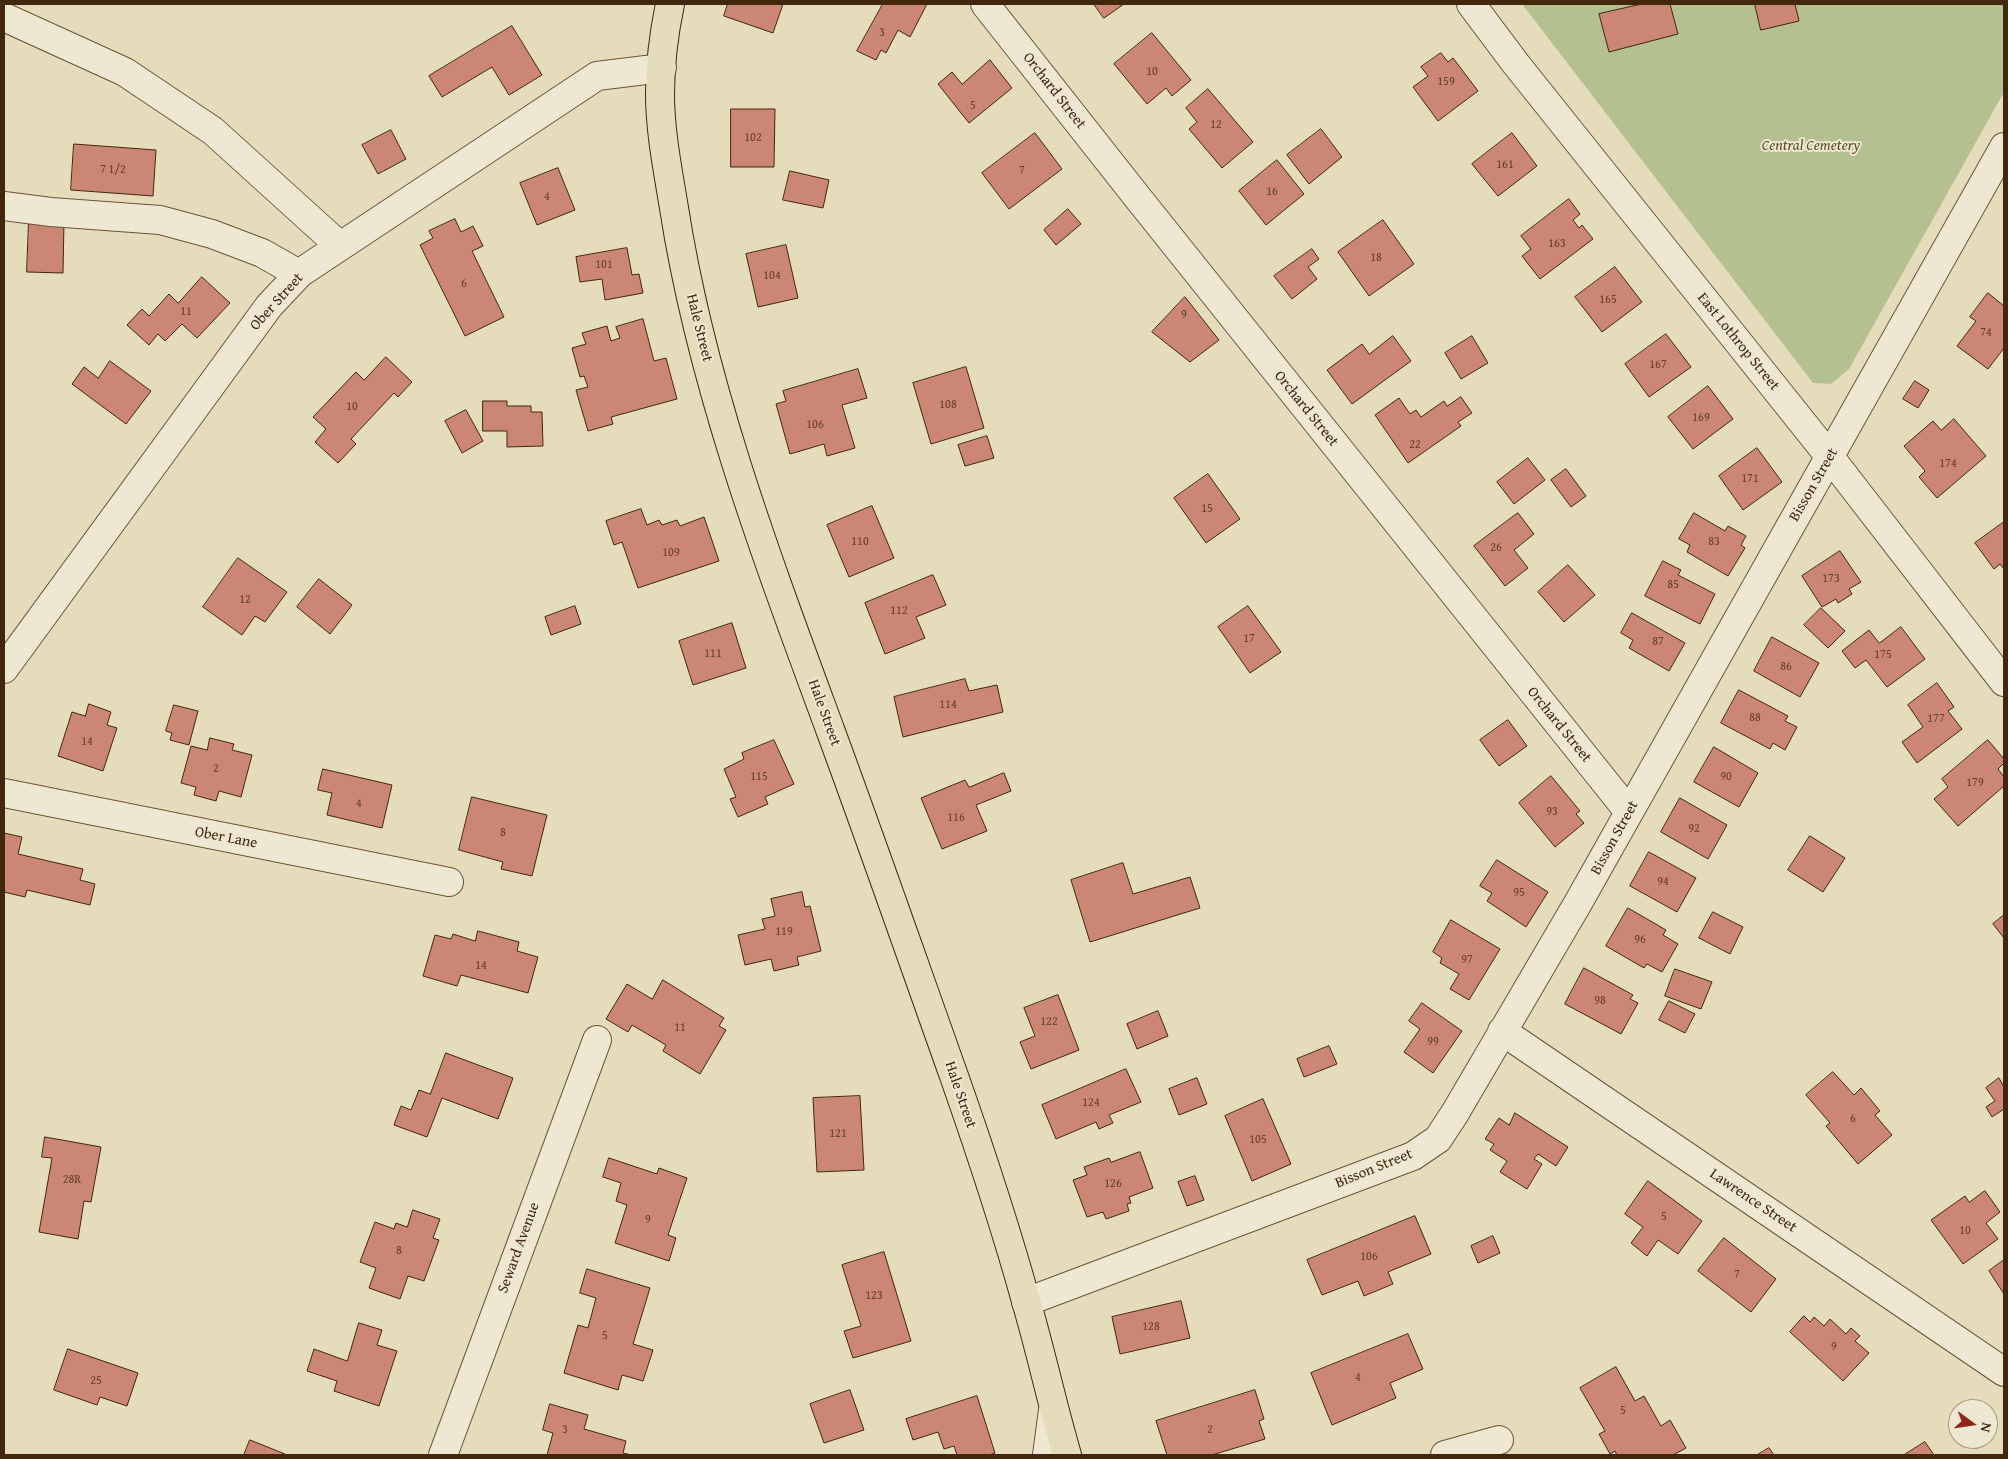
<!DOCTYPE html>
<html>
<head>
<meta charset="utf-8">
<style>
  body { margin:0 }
  #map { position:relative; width:2008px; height:1459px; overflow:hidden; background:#e5dcbb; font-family:"Gentium Book Plus",serif }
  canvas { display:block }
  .frame { position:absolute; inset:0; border:5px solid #42270c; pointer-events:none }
  .north { position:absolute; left:1948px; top:1399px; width:50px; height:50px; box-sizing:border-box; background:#eee8d3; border:1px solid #a99b83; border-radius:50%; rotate:104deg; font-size:14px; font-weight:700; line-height:20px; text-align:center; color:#42270c }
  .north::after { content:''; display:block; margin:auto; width:18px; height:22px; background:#8f2418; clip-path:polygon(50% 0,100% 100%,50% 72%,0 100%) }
</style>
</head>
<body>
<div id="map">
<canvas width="2008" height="1459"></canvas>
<div class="frame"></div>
<div class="north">N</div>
</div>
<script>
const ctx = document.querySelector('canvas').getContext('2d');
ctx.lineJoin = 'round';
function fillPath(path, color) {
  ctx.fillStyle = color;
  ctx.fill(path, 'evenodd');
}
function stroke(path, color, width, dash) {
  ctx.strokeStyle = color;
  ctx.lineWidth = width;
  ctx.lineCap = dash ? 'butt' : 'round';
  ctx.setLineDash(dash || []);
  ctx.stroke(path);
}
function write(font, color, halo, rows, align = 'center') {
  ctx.font = font + ' "Gentium Book Plus",serif';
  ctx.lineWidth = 4;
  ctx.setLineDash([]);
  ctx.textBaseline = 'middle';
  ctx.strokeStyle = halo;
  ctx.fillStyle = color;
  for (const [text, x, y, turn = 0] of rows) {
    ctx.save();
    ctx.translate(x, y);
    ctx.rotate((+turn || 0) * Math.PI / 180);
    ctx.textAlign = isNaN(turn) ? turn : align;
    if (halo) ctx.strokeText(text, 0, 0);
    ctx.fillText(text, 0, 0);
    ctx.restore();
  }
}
fillPath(new Path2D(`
  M1522 4H2004V92L1849 369 1831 384 1813 383Z`), '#b5c090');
const building = new Path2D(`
  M728 4H783L773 33 724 16Z
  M883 4H927L910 37 898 30 886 53 881 50 876 60 857 51Z
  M1094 4H1124L1104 18Z
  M1642 4H1670L1678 34 1609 52 1599 14Z
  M1755 4H1795L1799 21 1761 30Z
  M512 26 542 75 509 95 492 67 442 97 429 76Z
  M1152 33 1191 80 1172 96 1166 88 1147 104 1114 64Z
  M1441 53 1448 62 1453 58 1478 91 1438 121 1413 87 1428 76 1421 67Z
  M990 60 1012 88 969 123 938 84 952 72 962 84Z
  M1208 89 1253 142 1222 168 1189 129 1197 122 1186 108Z
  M731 109H775L774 167H731Z
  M1321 129 1342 157 1309 184 1287 155Z
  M391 130 406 159 378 174 362 145Z
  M1035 133 1062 169 1009 209 982 173Z
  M1512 133 1537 166 1498 196 1472 164Z
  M74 144 156 150 153 196 71 190Z
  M1277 160 1304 194 1266 225 1239 191Z
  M558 168 575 210 537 225 520 183Z
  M790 171 829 180 823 208 783 200Z
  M1569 199 1580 214 1573 220 1579 228 1582 225 1593 239 1540 279 1522 256 1531 249 1521 236Z
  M1068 209 1081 224 1056 245 1044 230Z
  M455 219 461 232 473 226 483 246 472 251 504 317 465 336 420 245 433 238 429 231Z
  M29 220 64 221 63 273 27 272Z
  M1383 220 1414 264 1369 296 1338 252Z
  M786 245 798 298 758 307 746 254Z
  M627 248 632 275 639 274 643 293 605 300 602 279 580 282 576 257Z
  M1312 249 1319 259 1308 267 1317 279 1292 299 1274 276Z
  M1615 267 1642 302 1602 332 1575 297Z
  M202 277 230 303 197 338 182 324 165 341 158 334 149 345 127 325 142 309 149 316 169 294 178 303Z
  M1988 293 2004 306V348L1988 369 1957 346 1976 321 1970 317Z
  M1185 297 1219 340 1190 362 1152 332Z
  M643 319 654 361 666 358 677 399 611 417 613 424 588 431 576 390 588 387 584 376 580 377 572 348 586 344 582 333 607 326 611 341 620 338 616 327Z
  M1666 334 1691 367 1649 397 1625 364Z
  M1393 336 1411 361 1352 404 1327 370 1362 344 1369 354Z
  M1472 336 1488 363 1461 379 1445 353Z
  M386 357 412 382 398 397 394 393 351 439 356 444 338 463 315 442 326 429 313 417 356 372 364 380Z
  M110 361 151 391 126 424 72 384 84 367 98 378Z
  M966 367 984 428 931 444 913 383Z
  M858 369 867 398 842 405 855 448 827 456 824 444 790 454 776 404 786 401 783 391Z
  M1915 381 1929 390 1918 408 1903 399Z
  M1708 386 1733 419 1693 449 1668 417Z
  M1461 397 1472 413 1458 422 1461 426 1408 463 1375 415 1399 398 1410 414 1416 410 1421 417 1444 401 1447 406Z
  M483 401H507V406H531V412H542L543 446 507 447V431H483Z
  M466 410 483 441 462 453 445 421Z
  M1954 419 1986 456 1937 498 1919 477 1925 471 1904 446 1933 421 1941 430Z
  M987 436 994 458 965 466 958 445Z
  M1757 448 1782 482 1743 510 1719 476Z
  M1528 458 1545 480 1514 504 1497 482Z
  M1566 469 1586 496 1571 507 1551 480Z
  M1208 474 1240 519 1206 543 1174 498Z
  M872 506 894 558 849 577 827 525Z
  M641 509 647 525 659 520 662 525 677 520 680 526 704 517 719 561 638 588 622 542 614 545 606 521Z
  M1518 513 1534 534 1514 550 1528 568 1505 586 1474 546Z
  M1694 513 1725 531 1728 526 1746 536 1741 545 1745 548 1728 576 1687 552 1690 545 1679 539Z
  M2004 522V569L2000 564 1994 569 1975 543Z
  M1840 551 1861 582 1849 589 1852 594 1838 603 1836 599 1822 607 1802 576Z
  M238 558 287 592 265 622 255 616 242 635 203 607Z
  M1663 561 1681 570 1678 575 1715 594 1700 624 1645 596Z
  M1568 565 1595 595 1564 622 1538 592Z
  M933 575 946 605 916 617 925 638 885 654 865 603Z
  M319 579 352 605 330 634 297 607Z
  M575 606 581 624 551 635 545 617Z
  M1248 606 1281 652 1250 673 1218 627Z
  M1821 608 1845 631 1828 648 1804 625Z
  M1632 613 1685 643 1669 671 1629 648 1633 640 1621 633Z
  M732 623 746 668 693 685 679 641Z
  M1901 627 1925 659 1887 687 1866 660 1855 668 1842 651 1869 630 1879 643Z
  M1772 637 1819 663 1800 697 1754 671Z
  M965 679 969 691 997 685 1003 712 903 737 894 697Z
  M1937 683 1954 707 1948 711 1962 729 1917 763 1902 742 1923 727 1908 705Z
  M1739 690 1788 716 1785 721 1797 727 1785 750 1773 743 1770 749 1721 723Z
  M89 704 111 712 107 725 117 728 103 771 58 756 72 712 85 716Z
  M174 705 198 711 189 745 170 740 172 733 166 731Z
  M1508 720 1527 746 1499 766 1480 740Z
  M210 738 234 744 232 750 252 755 241 797 219 791 216 801 194 795 196 787 181 783 191 746 207 750Z
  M774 740 794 784 765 797 768 804 738 817 730 799 736 797 724 769 744 759 742 753Z
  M1988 740 2004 759V763L1998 769 2004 777V786L1958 826 1934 799 1948 787 1942 779Z
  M1714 747 1758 773 1739 807 1694 782Z
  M323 769 392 785 382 828 327 815 332 793 318 790Z
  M1004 773 1011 791 976 805 987 831 942 849 921 798 965 780 969 787Z
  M1551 776 1580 811 1576 814 1584 823 1555 847 1519 803Z
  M472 797 547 815 532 876 501 869 503 862 459 850Z
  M1680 798 1727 825 1708 859 1661 832Z
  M4 833 22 837 18 854 83 869 80 880 95 884 90 905 27 890 25 897 4 892Z
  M1810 836 1845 858 1823 892 1788 870Z
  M1649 852 1696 878 1677 912 1630 886Z
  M1497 860 1548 892 1526 927 1487 901 1492 893 1480 886Z
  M1123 863 1133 894 1190 877 1200 908 1090 942 1071 880Z
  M802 892 805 907 810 906 821 951 797 957 799 965 774 971 771 959 745 965 738 935 765 929 762 919 775 916 771 899Z
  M1628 908 1666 930 1663 935 1678 944 1662 972 1647 964 1644 968 1606 946Z
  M1713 912 1743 927 1730 954 1699 938Z
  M2004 915V938L1993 924Z
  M1451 920 1500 949 1469 1000 1450 989 1459 974 1440 963 1442 958 1433 952Z
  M478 931 519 942 517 951 538 957 528 993 461 975 457 986 423 976 435 935 451 939 453 934 475 941Z
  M1584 968 1633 995 1630 999 1638 1003 1621 1034 1565 1004Z
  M1675 969 1712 982 1701 1009 1665 996Z
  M663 980 724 1018 719 1026 726 1030 700 1074 663 1051 666 1045 632 1025 628 1032 606 1019 627 984 652 999Z
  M1058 995 1079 1050 1031 1069 1020 1042 1035 1036 1024 1008Z
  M1669 1001 1695 1014 1685 1033 1659 1020Z
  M1422 1003 1462 1031 1433 1073 1404 1052 1420 1029 1409 1021Z
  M1158 1011 1168 1036 1137 1049 1127 1024Z
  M1329 1046 1337 1064 1304 1077 1297 1059Z
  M446 1053 513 1078 498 1119 442 1098 427 1137 394 1125 401 1106 411 1110 419 1090 430 1094Z
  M1126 1069 1141 1102 1109 1115 1113 1123 1099 1129 1096 1122 1056 1139 1042 1105Z
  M1833 1072 1854 1095 1861 1088 1880 1111 1875 1115 1892 1135 1858 1164 1826 1126 1830 1123 1806 1095Z
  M1197 1078 1207 1104 1179 1115 1169 1089Z
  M1999 1078 2004 1087V1109L1992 1117 1986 1107 1995 1101 1986 1088Z
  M860 1096 864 1170 817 1172 813 1098Z
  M1263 1099 1291 1164 1252 1181 1225 1116Z
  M1515 1113 1568 1147 1556 1166 1538 1154 1534 1159 1542 1164 1527 1189 1500 1172 1507 1161 1490 1150 1494 1144 1485 1139 1499 1118 1509 1125Z
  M45 1137 101 1147 91 1202 84 1201 78 1239 39 1232 52 1158 42 1157Z
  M1140 1152 1153 1188 1129 1197 1131 1203 1127 1204 1129 1211 1106 1219 1103 1212 1087 1217 1073 1180 1087 1175 1084 1167 1109 1158 1111 1162Z
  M609 1158 657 1174 659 1168 687 1178 668 1235 676 1238 669 1261 615 1243 627 1205 616 1201 621 1183 603 1177Z
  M1195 1176 1204 1200 1187 1206 1178 1182Z
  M1648 1181 1702 1221 1678 1254 1658 1240 1647 1256 1631 1243 1643 1227 1625 1214Z
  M1985 1191 2000 1212 1986 1223 1998 1239 1963 1264 1931 1220 1965 1196 1969 1202Z
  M413 1210 440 1219 433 1238 439 1240 424 1281 408 1276 400 1299 369 1288 376 1268 360 1262 375 1222 394 1229 396 1223 407 1227Z
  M1415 1216 1431 1254 1388 1272 1393 1284 1364 1296 1358 1281 1322 1295 1307 1260Z
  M1493 1236 1500 1253 1478 1263 1471 1246Z
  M1724 1238 1776 1279 1751 1312 1698 1271Z
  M884 1252 911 1341 853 1358 844 1331 861 1326 842 1265Z
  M2004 1260V1294L1989 1271Z
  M587 1269 650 1288 633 1344 653 1350 643 1381 622 1375 618 1390 564 1373 578 1325 588 1328 596 1298 580 1293Z
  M1181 1301 1190 1338 1120 1354 1112 1317Z
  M1804 1316 1810 1322 1814 1317 1824 1326 1830 1319 1846 1334 1851 1328 1860 1336 1855 1341 1869 1353 1843 1381 1790 1332Z
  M359 1323 382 1330 377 1345 397 1351 379 1406 334 1391 337 1381 307 1371 314 1349 347 1361Z
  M1408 1334 1423 1369 1390 1383 1396 1398 1332 1425 1311 1373Z
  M68 1349 138 1373 127 1406 100 1397 97 1405 54 1390Z
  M1616 1367 1635 1401 1644 1396 1661 1426 1670 1420 1686 1448 1673 1455H1617L1615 1451 1610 1454 1599 1434 1605 1431 1580 1388Z
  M850 1390 864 1430 824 1443 810 1404Z
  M1255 1390 1264 1419 1259 1421 1265 1439 1212 1455H1167L1156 1421Z
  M977 1396 995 1453 989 1455H957L954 1446 944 1449 938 1432 913 1440 906 1419Z
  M550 1404 588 1415 584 1429 626 1441 623 1453 631 1455H547L553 1433 543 1430Z
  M250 1440 285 1454V1455H244Z
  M1925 1442 1934 1455H1904Z
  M1769 1448 1774 1455H1757Z`);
fillPath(building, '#cb8674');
stroke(building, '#42270c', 1);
const minor = new Path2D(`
  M985 4 1138 198 1629 812
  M1471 4 1516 64 1830 457 2004 682
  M4 17 125 72 213 131 340 246
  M4 206 51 212 160 220 212 234 262 253 299 274
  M4 669 269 306 300 273 597 76 662 68
  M4 793 449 882
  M1502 1031 2004 1372
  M1026 1302 1413 1156 1438 1139 1455 1113 1578 903 2004 147
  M443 1455 597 1040
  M1047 1455 1053 1410
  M1445 1455 1499 1440`);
const major = new Path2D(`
  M670 4C664 33 660 64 660 94 660 132 668 171 674 208 702 388 768 561 831 732 873 846 913 961 954 1076 980 1150 1005 1225 1026 1301 1041 1352 1052 1404 1067 1455`);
stroke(minor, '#6b5438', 30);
stroke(major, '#42270c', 30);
stroke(minor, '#eee8d3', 28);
stroke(major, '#e5dcbb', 28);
write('12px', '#643f26', null, [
  ["3",882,33],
  ["10",1152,72],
  ["159",1446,82],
  ["5",973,106],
  ["12",1216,125],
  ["102",753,138],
  ["161",1505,165],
  ["7 1/2",113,170],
  ["7",1022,171],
  ["16",1272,192],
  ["4",547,197],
  ["163",1557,244],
  ["18",1376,258],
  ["101",604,265],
  ["104",772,276],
  ["6",464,284],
  ["165",1608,300],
  ["11",186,312],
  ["9",1184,315],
  ["74",1986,333],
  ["167",1658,365],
  ["108",948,405],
  ["10",352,407],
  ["169",1701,418],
  ["106",815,425],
  ["22",1415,445],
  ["174",1948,464],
  ["171",1750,479],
  ["15",1207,509],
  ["110",860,542],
  ["83",1714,542],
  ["26",1496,548],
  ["109",671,553],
  ["173",1831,579],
  ["85",1673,585],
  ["12",245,600],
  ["112",899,611],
  ["17",1249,639],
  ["87",1658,642],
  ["111",713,654],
  ["175",1883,655],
  ["86",1786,667],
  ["114",948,705],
  ["88",1755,718],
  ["177",1936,719],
  ["14",87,742],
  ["2",216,769],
  ["115",759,777],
  ["90",1726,777],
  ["179",1975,783],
  ["4",359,804],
  ["93",1552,812],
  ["116",956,818],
  ["92",1694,829],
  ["8",503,833],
  ["94",1663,882],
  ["95",1519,893],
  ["119",784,932],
  ["96",1640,940],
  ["97",1467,960],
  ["14",481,966],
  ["98",1600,1001],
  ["122",1049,1022],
  ["11",680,1028],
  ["99",1433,1042],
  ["124",1091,1103],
  ["6",1853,1119],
  ["121",838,1134],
  ["105",1258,1140],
  ["28R",72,1180],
  ["126",1113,1184],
  ["5",1664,1217],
  ["9",648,1220],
  ["10",1965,1231],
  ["8",399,1251],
  ["106",1369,1257],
  ["7",1737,1275],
  ["123",874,1296],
  ["128",1151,1327],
  ["5",605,1336],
  ["9",1834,1347],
  ["4",1358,1378],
  ["25",96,1381],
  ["5",1623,1411],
  ["3",565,1430],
  ["2",1210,1430]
]);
write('15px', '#42270c', '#eee8d3', [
  ["Orchard Street",1054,91,52],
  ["Ober Street",277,302,-48],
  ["Hale Street",699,328,76],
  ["East Lothrop Street",1738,342,51],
  ["Orchard Street",1306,409,51],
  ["Bisson Street",1814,485,-60],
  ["Hale Street",824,713,70],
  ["Orchard Street",1559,725,51],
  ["Ober Lane",226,838,11],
  ["Bisson Street",1615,838,-61],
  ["Hale Street",960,1095,71],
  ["Bisson Street",1374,1169,-22],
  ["Lawrence Street",1753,1201,34],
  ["Seward Avenue",519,1248,-70]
]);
write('italic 15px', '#5f4d2d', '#eee8d3', [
  ["Central Cemetery",1811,146]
]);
</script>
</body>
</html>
